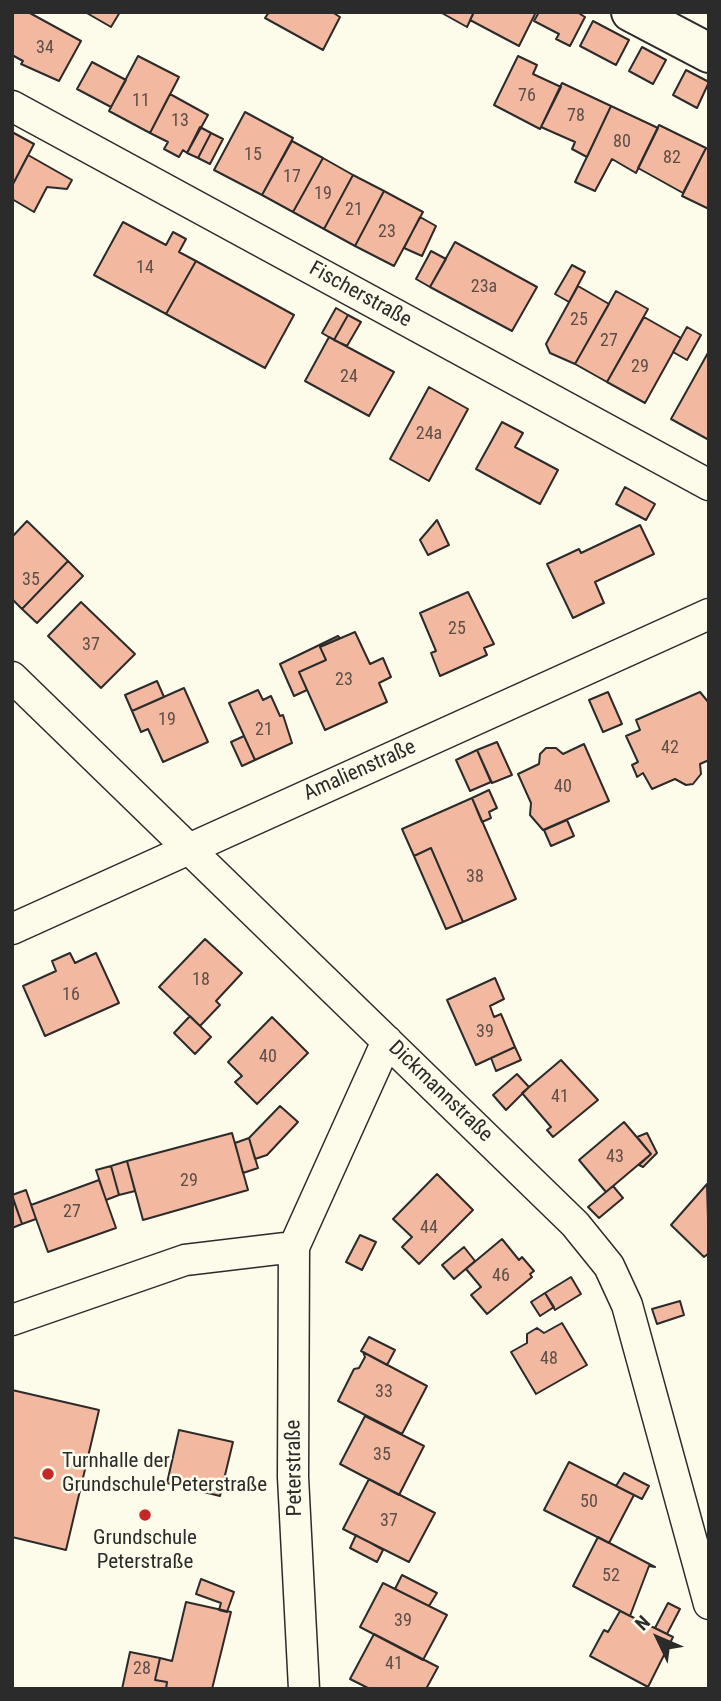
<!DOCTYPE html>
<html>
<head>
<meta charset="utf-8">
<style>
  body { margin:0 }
  #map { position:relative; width:721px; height:1701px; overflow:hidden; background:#fdfbea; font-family:"Roboto Condensed",sans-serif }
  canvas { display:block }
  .frame { position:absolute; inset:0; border:14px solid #2b2b2b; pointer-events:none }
  .north { position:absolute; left:623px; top:1603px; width:70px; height:70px; -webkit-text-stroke:5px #fdfbea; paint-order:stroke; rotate:314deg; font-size:19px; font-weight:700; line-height:28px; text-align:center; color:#2b2b2b }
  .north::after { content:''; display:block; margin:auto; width:24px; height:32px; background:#2b2b2b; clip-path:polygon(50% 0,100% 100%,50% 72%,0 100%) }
</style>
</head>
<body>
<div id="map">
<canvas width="721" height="1701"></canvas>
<div class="frame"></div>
<div class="north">N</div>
</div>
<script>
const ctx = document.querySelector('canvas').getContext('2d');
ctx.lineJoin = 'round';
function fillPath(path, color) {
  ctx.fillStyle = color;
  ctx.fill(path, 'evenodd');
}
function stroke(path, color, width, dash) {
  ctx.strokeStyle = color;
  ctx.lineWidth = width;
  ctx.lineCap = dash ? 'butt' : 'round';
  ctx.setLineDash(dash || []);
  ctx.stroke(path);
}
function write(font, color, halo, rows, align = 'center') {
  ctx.font = font + ' "Roboto Condensed",sans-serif';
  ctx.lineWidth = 5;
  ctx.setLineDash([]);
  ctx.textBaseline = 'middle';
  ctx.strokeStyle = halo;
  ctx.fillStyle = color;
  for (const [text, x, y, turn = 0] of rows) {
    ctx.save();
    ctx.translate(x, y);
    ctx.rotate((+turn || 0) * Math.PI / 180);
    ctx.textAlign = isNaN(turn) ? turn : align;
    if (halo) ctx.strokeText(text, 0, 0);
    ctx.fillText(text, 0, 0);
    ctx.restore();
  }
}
const building = new Path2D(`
  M12 12H28L81 41 59 81 21 64 23 61 12 55Z
  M85 12H120L111 27Z
  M269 12H332L340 17 323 50 265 18Z
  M440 12H474L467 27Z
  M474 12H536L519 46 470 20Z
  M539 12H577L585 17 570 46 556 39 559 34 534 21Z
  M593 21 629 40 616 65 580 46Z
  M642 47 666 60 653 84 629 71Z
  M138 56 179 77 150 133 109 111Z
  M518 56 537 65 533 74 561 87 540 129 494 105Z
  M92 62 126 80 111 107 77 89Z
  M686 70 709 82 697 108 673 95Z
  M562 83 611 106 587 157 572 149 575 142 541 127Z
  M170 94 208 115 187 153 183 150 179 157 164 149 168 142 150 133Z
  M611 106 658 128 636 173 612 159 595 191 575 182Z
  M245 112 293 138 262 195 214 170Z
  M659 125 706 148 683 193 638 168Z
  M200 127 211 133 198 158 187 153Z
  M12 132 34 144 12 186Z
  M211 133 223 139 210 164 198 158Z
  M292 141 323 158 293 212 262 195Z
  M706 148 709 149V209L682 196Z
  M28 155 72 180 67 189 47 187 34 212 12 199V186Z
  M323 158 353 175 324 229 293 212Z
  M353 175 384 191 355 246 324 229Z
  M384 191 423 212 394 266 355 246Z
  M420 217 436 226 422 256 404 248Z
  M123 222 166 245 173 232 186 239 179 252 196 261 166 314 94 275Z
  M455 242 537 287 512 331 430 287Z
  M431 251 446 259 430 287 416 279Z
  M196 261 294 315 265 368 166 314Z
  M572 265 585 272 569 302 555 294Z
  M578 286 609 304 575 364 550 353 546 344Z
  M616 291 648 309 607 382 575 364Z
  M336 308 348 315 334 340 322 333Z
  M348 315 361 322 347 346 334 340Z
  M644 317 681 338 645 403 607 382Z
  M687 327 701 335 687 360 673 352Z
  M329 337 394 372 369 416 305 381Z
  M709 351V440L671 419Z
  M429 387 468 409 429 481 390 459Z
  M502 422 523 433 515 447 558 470 540 504 476 469Z
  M625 487 655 504 646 520 616 504Z
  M437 520 449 545 428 555 420 540Z
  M27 521 68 561 22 609 12 599V537Z
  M640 525 654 554 595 582 604 603 573 618 547 564 579 549 581 553Z
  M68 561 83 576 37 623 22 609Z
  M468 592 494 644 484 648 487 655 440 676 431 653 436 651 420 613Z
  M81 602 135 654 101 688 48 636Z
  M355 632 370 664 383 658 391 677 379 683 387 702 325 730 299 672 326 660 320 647Z
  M338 636 340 638 320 647 326 660 299 672 307 690 294 696 280 664Z
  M157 681 164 697 132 711 125 695Z
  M184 688 208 742 163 762 148 729 141 732 132 711Z
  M258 690 263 700 271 696 280 716 283 715 292 743 255 760 229 703Z
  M608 692 622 724 603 732 589 700Z
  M700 692 709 703V760L700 764 701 774 693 784 686 785 675 779 652 789 643 773 637 777 636 774 632 765 638 762 626 736 640 730 636 720Z
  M244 736 255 760 242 766 231 742Z
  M497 742 512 775 492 783 477 750Z
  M584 744 609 801 543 830 530 815 531 803 518 774 539 764 540 754 546 748H556L563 754Z
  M477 750 491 782 470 791 456 760Z
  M489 790 497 808 489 812 491 818 482 822 472 798Z
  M472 798 516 899 463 922 431 848 414 856 402 829Z
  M567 820 574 836 551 846 544 830Z
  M431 848 463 922 446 929 414 856Z
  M205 939 242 973 216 1001 220 1005 200 1026 159 987Z
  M70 953 75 963 96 953 119 1003 45 1036 23 986 56 971 52 961Z
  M495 978 504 999 490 1006 494 1017 501 1014 515 1047 476 1065 447 1000Z
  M190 1016 211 1037 195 1054 174 1033Z
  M272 1017 308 1053 257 1104 235 1082 242 1076 228 1062Z
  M515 1047 521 1060 496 1071 491 1058Z
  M561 1060 598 1100 553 1137 547 1130 551 1127 522 1093Z
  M517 1074 529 1087 506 1110 493 1095Z
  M280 1106 298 1122 267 1155 255 1159 249 1138Z
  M624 1122 651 1154 606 1192 579 1160Z
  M232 1133 248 1190 143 1220 127 1161Z
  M647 1133 657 1153 643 1167 639 1165 651 1154 637 1137Z
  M249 1138 258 1168 243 1173 235 1143Z
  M127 1161 135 1191 119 1195 111 1166Z
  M111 1166 119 1195 106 1200 96 1170Z
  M437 1174 473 1210 419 1264 402 1247 412 1237 393 1219Z
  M99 1180 116 1228 48 1252 31 1205Z
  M707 1184 709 1253 704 1257 671 1225Z
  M613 1186 623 1198 599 1218 588 1207Z
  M26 1190 36 1219 22 1224 12 1195Z
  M12 1196 22 1224 12 1228Z
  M360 1235 376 1242 362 1270 346 1262Z
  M502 1239 519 1260 522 1257 534 1271 530 1274 532 1277 487 1314 471 1295 481 1287 466 1269Z
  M464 1247 475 1261 454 1279 442 1265Z
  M571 1277 581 1294 555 1310 545 1293Z
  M545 1293 554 1307 540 1316 531 1302Z
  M680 1301 684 1315 657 1324 652 1309Z
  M562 1323 587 1365 536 1394 511 1352 527 1343V1334L537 1328 544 1333Z
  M369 1337 395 1350 387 1365 361 1351Z
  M363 1352 427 1386 402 1434 338 1401 354 1369 359 1368 365 1357Z
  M12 1390 99 1410 66 1550 12 1537Z
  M365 1416 424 1446 399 1495 340 1464Z
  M179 1430 233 1442 220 1496 167 1483Z
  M569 1462 634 1495 609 1543 544 1510Z
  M624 1473 649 1486 642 1499 616 1486Z
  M369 1479 435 1513 409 1562 343 1529Z
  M356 1535 383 1550 377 1562 350 1548Z
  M598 1537 655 1567 649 1566 630 1616 573 1586Z
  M402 1575 437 1593 429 1606 395 1589Z
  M201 1579 234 1592 227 1612 219 1610 221 1603 196 1594Z
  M383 1583 447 1615 423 1660 360 1627Z
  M186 1602 231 1612 212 1689H166L167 1682 155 1680 160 1658 172 1661Z
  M668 1603 680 1609 667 1634 655 1628Z
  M620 1611 673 1637 648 1687 590 1656 604 1630 608 1632Z
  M374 1634 438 1667 426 1689H370L350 1679Z
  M130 1652 160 1658 155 1680 167 1682 166 1689H122Z`);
fillPath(building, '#f2b8a0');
stroke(building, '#2b2b2b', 2);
const street = new Path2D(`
  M12 106 709 485
  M12 677 575 1224 609 1266 627 1305 709 1604
  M12 929 709 614
  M294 1247 293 1477 304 1689
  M12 1320 185 1260 294 1247 387 1041`);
const secondary = new Path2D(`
  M631 12 709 53`);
stroke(street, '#2b2b2b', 33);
stroke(secondary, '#2b2b2b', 42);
stroke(street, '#fdfbea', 30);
stroke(secondary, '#fdfbea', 38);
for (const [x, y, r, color] of [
  [48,1474,7,"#c62828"],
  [145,1515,7,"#c62828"]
]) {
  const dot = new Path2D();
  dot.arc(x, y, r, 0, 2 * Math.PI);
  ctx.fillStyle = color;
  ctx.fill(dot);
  stroke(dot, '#fdfbea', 2.5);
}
write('18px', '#5d4e48', null, [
  ["34",45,48],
  ["76",527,96],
  ["11",141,101],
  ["78",576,116],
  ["13",180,121],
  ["80",622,142],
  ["15",253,155],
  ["82",672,158],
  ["17",292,177],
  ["19",323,194],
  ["21",354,210],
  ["23",387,232],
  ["14",145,268],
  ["23a",484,287],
  ["25",579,320],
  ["27",609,341],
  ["29",640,367],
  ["24",349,377],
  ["24a",429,434],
  ["35",31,580],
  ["25",457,629],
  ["37",91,645],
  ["23",344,680],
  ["19",167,720],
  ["21",264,730],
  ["42",670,748],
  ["40",563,787],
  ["38",475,877],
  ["18",201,980],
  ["16",71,995],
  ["39",485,1032],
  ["40",268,1057],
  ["41",560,1097],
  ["43",615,1157],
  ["29",189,1181],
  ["27",72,1212],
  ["44",429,1228],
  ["46",501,1276],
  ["48",549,1359],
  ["33",384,1392],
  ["35",382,1455],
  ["50",589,1502],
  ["37",389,1521],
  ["52",611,1576],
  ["39",403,1621],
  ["41",394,1664],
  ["28",142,1669]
]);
write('21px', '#2b2b2b', '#fdfbea', [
  ["Fischerstraße",360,295,29],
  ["Amalienstraße",360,771,-24],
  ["Dickmannstraße",440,1092,44],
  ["Peterstraße",295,1468,-91]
]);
write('21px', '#2b2b2b', '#fdfbea', [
  ["Turnhalle der",62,1462],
  ["Grundschule Peterstraße",62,1486],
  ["Grundschule",145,1539,"center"],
  ["Peterstraße",145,1563,"center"]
], 'left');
</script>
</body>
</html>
